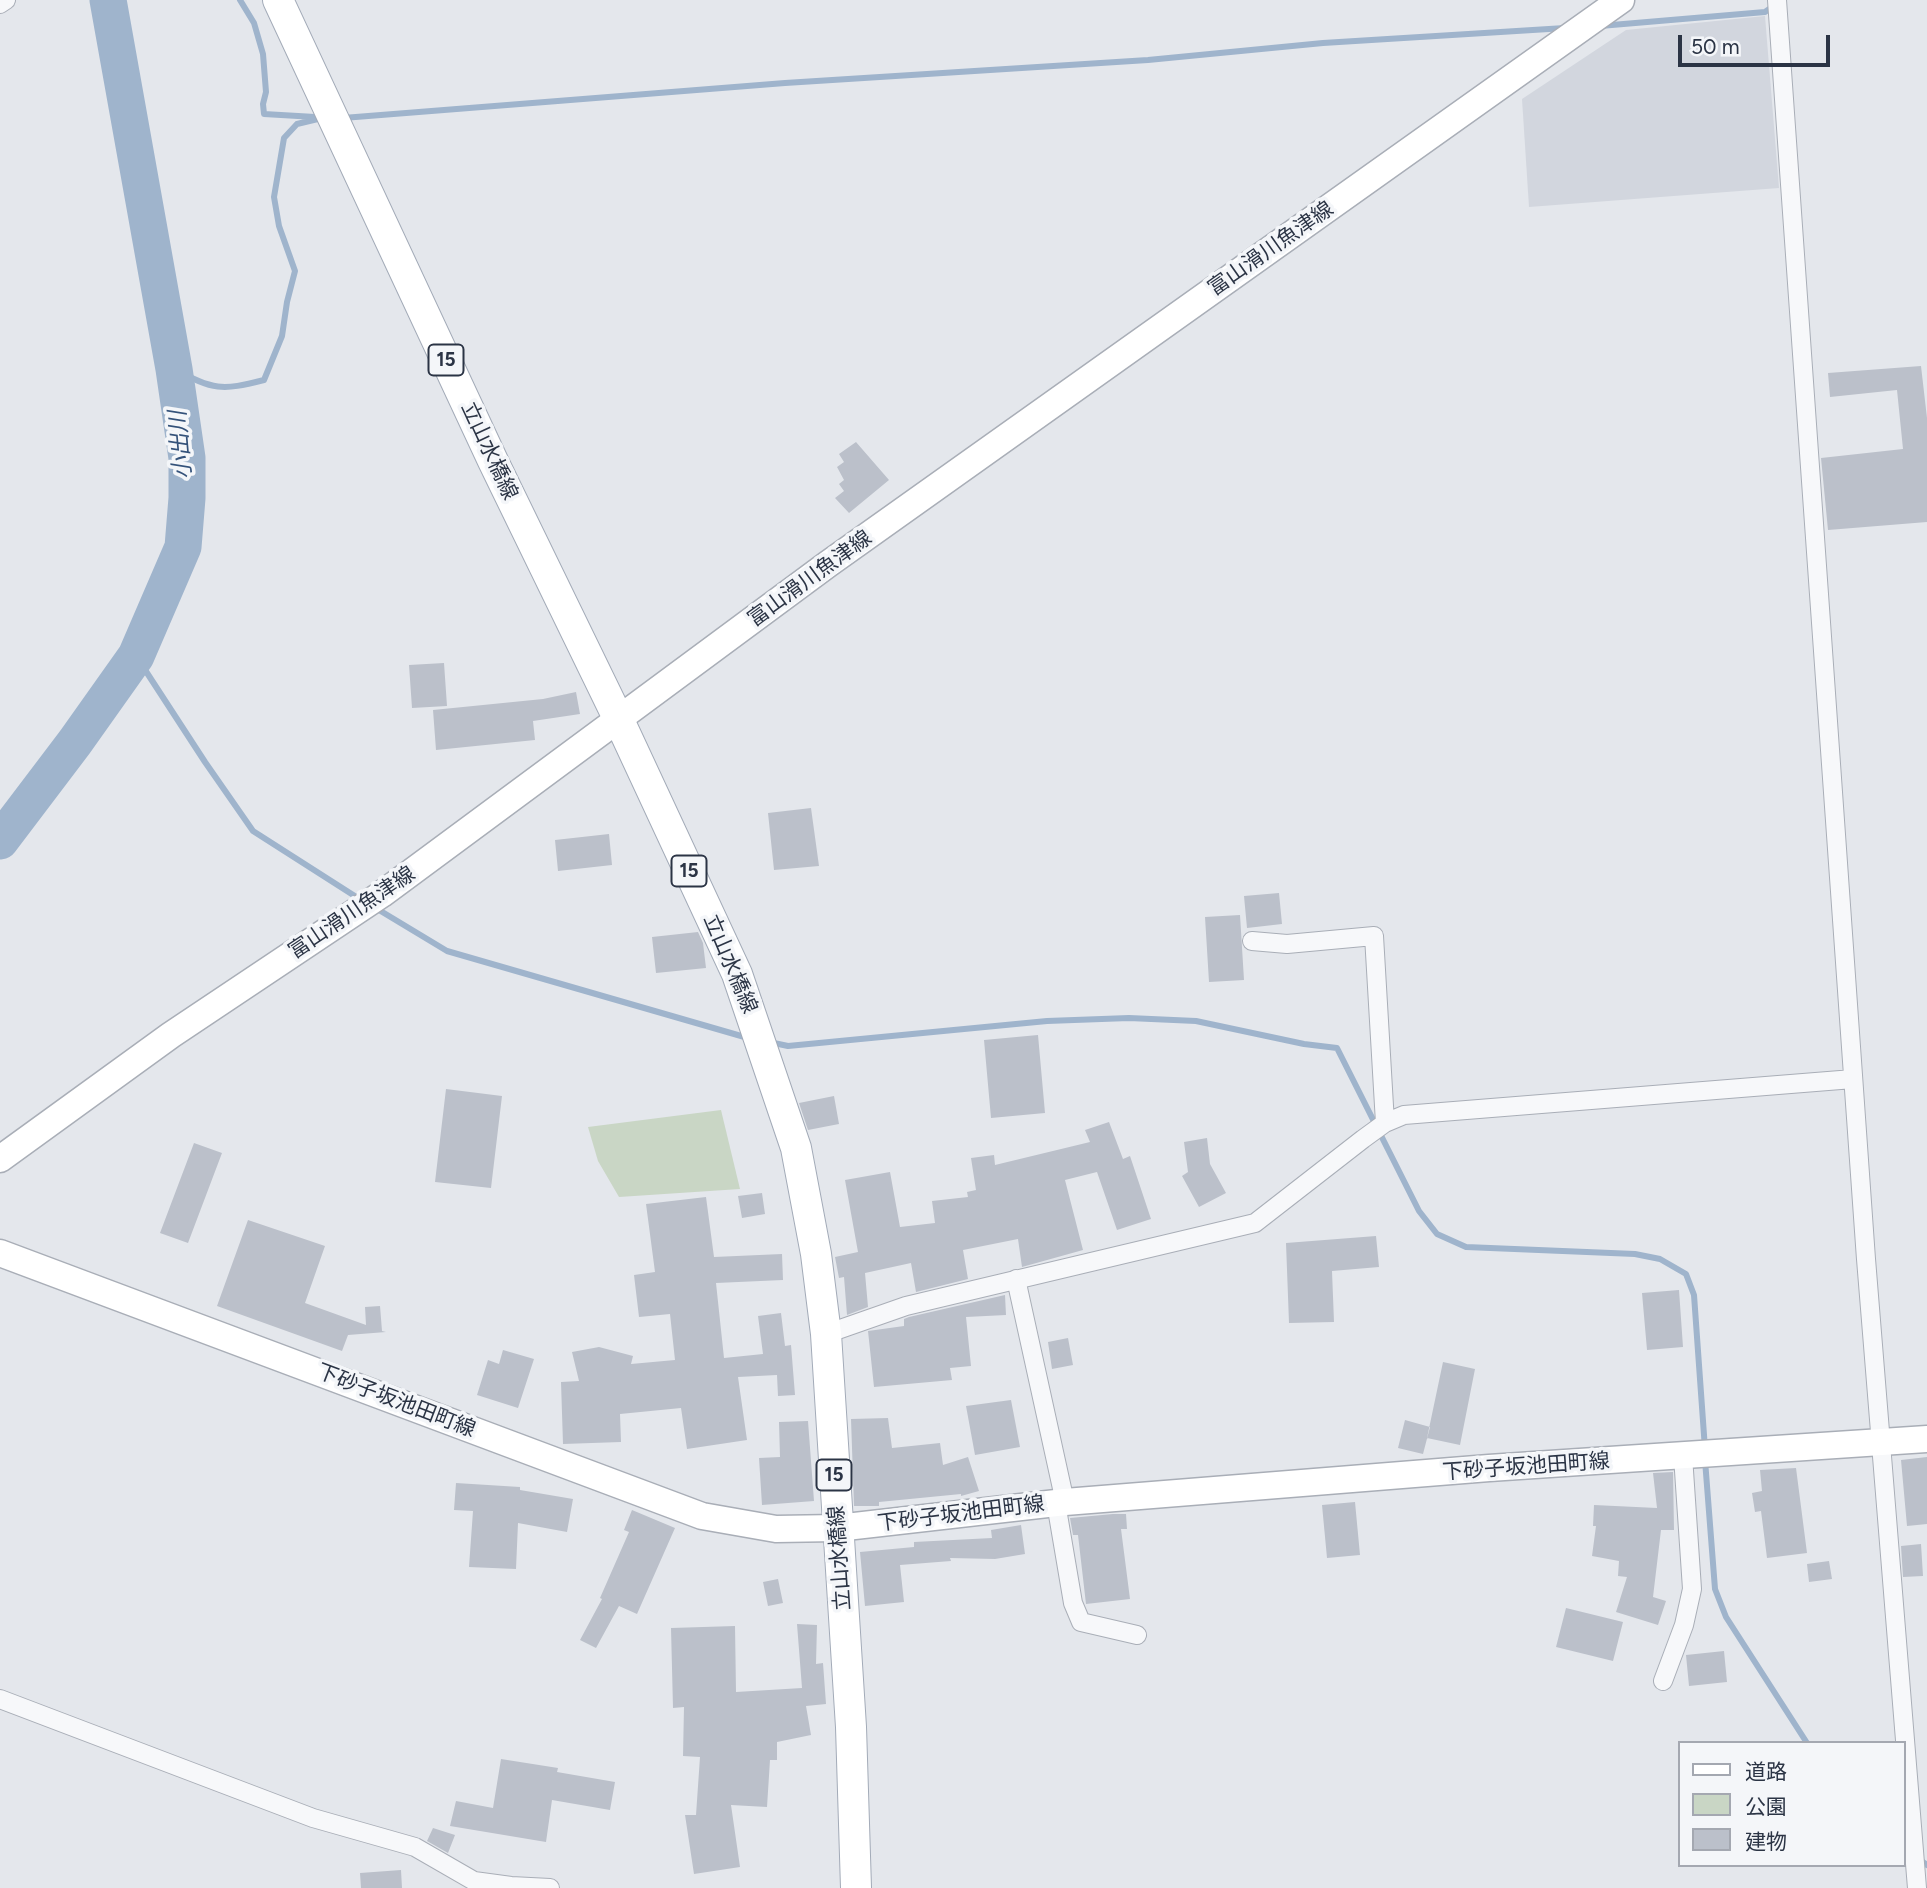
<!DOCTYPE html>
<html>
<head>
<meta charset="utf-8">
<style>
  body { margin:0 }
  #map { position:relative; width:1927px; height:1888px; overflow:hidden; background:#e4e7ec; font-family:Figtree,"Noto Sans JP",sans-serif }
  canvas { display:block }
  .legend { position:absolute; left:1678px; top:1741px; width:228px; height:126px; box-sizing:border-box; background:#f4f6f9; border:2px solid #a4a8b1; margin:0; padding:9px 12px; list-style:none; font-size:21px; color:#2b3445 }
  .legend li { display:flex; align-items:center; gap:14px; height:35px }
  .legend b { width:35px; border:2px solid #a4a8b1 }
  .scale { position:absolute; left:1678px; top:35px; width:152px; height:32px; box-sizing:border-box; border:4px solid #2b3445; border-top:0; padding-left:9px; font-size:21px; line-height:24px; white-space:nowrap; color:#2b3445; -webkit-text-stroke:5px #f4f6f9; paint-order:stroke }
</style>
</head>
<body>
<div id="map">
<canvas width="1927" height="1888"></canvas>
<ul class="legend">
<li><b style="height:9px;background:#fff"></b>道路</li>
<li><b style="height:19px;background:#c9d6c5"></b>公園</li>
<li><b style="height:19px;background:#bbc0ca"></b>建物</li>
</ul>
<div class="scale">50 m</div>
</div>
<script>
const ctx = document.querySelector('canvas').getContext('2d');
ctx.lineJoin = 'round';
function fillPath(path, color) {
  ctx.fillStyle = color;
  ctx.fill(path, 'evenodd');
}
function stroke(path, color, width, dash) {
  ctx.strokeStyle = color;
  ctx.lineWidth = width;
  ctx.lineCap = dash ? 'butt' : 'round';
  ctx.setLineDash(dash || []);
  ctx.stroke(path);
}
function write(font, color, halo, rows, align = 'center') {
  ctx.font = font + ' Figtree,"Noto Sans JP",sans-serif';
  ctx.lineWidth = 7;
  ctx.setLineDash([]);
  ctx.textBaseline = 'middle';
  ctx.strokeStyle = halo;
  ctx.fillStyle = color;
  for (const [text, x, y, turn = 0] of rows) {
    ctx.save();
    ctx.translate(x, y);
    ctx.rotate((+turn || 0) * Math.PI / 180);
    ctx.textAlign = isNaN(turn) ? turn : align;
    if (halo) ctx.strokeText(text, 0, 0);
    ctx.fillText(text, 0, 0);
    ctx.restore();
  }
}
fillPath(new Path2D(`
  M1765 16 1779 188 1529 207 1522 99 1626 30Z`), '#d2d6de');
fillPath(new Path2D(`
  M721 1110 740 1189 619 1197 598 1161 588 1127Z`), '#c9d6c5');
stroke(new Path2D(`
  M240 0 254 23 263 54 266 92 263 104 264 114 315 117
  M1600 26 1765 12 1775 5
  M343 118 785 83 1148 60 1323 43 1565 28
  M174 369C214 390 221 391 264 380L282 336 287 302 295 271 279 226 274 197 284 138 297 124 322 118
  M136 656 205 762 253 831 361 900
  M374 907 447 951 748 1038
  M769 1042 788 1046 1047 1021 1129 1018 1196 1021 1304 1044 1337 1048 1419 1211 1437 1234 1466 1247 1635 1254 1660 1259 1686 1274 1694 1295 1705 1449
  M1705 1460 1715 1589 1726 1617 1807 1743
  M1904 1849 1927 1865`), '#9fb4cc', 6);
stroke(new Path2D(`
  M0 841 75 742 136 656 183 547 187 498V458L174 369 108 0`), '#9fb4cc', 37);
fillPath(new Path2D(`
  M1921 366 1927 418V522L1828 530 1821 458 1903 449 1897 390 1830 397 1828 373Z
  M856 442 889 480 849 513 835 498 844 491 839 484 844 480 837 467 844 462 839 454Z
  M444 663 447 706 412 708 409 665Z
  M576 692 580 714 533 721 535 740 436 750 433 710 543 699Z
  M811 808 819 866 774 870 768 813Z
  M609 834 612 865 558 871 555 840Z
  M1279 893 1282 924 1247 928 1244 896Z
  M1240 915 1244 980 1209 982 1205 917Z
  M698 932 703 943 706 968 656 973 652 937Z
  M1038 1035 1045 1113 991 1118 984 1040Z
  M446 1089 502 1096 491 1188 435 1182Z
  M834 1096 839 1124 808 1130 799 1103Z
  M1109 1122 1123 1159 1130 1156 1151 1219 1117 1230 1097 1172 1065 1180 1083 1250 1022 1267 1018 1239 963 1250 968 1279 916 1292 911 1263 865 1273 868 1307 847 1315 844 1277 839 1278 835 1257 858 1252 845 1180 890 1172 900 1227 935 1223 932 1201 968 1197 967 1192 976 1190 971 1158 994 1155 995 1165 1090 1142 1085 1130Z
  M1207 1138 1210 1164 1226 1193 1199 1207 1182 1176 1188 1172 1184 1142Z
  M194 1143 222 1153 188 1243 160 1233Z
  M762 1193 765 1214 742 1218 738 1196Z
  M706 1197 714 1257 782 1254 783 1280 716 1283 724 1358 763 1354 758 1316 781 1313 785 1346 791 1345 795 1395 778 1396 777 1375 738 1377 747 1440 687 1449 681 1408 620 1414 621 1442 563 1444 561 1382 579 1381 572 1352 599 1347 633 1356 631 1364 675 1360 670 1314 639 1317 634 1275 655 1272 646 1204Z
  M248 1220 325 1246 305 1303 366 1325 365 1307 380 1306 382 1331 386 1332 348 1335 342 1351 217 1306Z
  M1376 1236 1379 1267 1332 1271 1334 1322 1289 1323 1286 1243Z
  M1679 1290 1683 1347 1647 1350 1642 1293Z
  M1005 1295 1006 1315 966 1317 971 1366 950 1368 952 1380 874 1387 868 1331 904 1326V1319L909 1317Z
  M1068 1338 1073 1365 1052 1369 1048 1342Z
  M503 1350 534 1359 518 1408 477 1395 488 1360 499 1364Z
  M1443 1362 1475 1369 1460 1445 1427 1438Z
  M1011 1400 1020 1447 975 1455 966 1406Z
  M888 1418 892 1448 940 1443 943 1465 968 1457 979 1491 961 1496V1494L879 1502V1506H854L851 1419Z
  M1405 1420 1430 1427 1423 1454 1398 1448Z
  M808 1421 814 1501 762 1505 759 1458 780 1457 779 1422Z
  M1927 1457V1524L1907 1526 1901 1460Z
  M1796 1468 1807 1553 1767 1558 1761 1511 1755 1512 1752 1493 1762 1491 1760 1470Z
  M1673 1472 1674 1530H1661L1653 1597 1666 1601 1658 1625 1616 1612 1627 1577 1618 1576 1619 1561 1592 1556 1596 1526H1593L1594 1505 1657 1508 1653 1473Z
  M456 1483 520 1487V1490L573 1499 567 1532 518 1523 516 1569 469 1567 473 1511 454 1510Z
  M1355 1502 1360 1555 1327 1558 1322 1505Z
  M632 1510 675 1528 637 1614 619 1606 596 1648 580 1640 602 1599 600 1598 629 1532 624 1530Z
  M1113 1514H1126L1127 1529H1121L1130 1599 1086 1604 1078 1535H1073L1070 1518Z
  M1021 1525 1025 1554 995 1559 950 1558 951 1561 900 1565 904 1602 865 1606 860 1552 914 1547V1542L992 1538 991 1530Z
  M1921 1544 1923 1576 1903 1577 1901 1546Z
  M1829 1561 1832 1579 1809 1582 1807 1564Z
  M778 1579 783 1603 768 1606 763 1582Z
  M1566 1608 1623 1622 1613 1661 1556 1647Z
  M797 1624 817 1625 816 1664 823 1663 826 1704 806 1706 811 1735 777 1742V1760H770L767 1807 731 1805 740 1867 694 1874 685 1815H696L700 1757 683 1756 684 1707 673 1708 671 1628 735 1626 736 1692 802 1688Z
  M1724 1651 1727 1682 1689 1686 1686 1655Z
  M501 1759 558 1768 557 1772 615 1782 610 1810 552 1800 546 1842 450 1826 456 1801 493 1808Z
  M433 1828 455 1835 448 1853 427 1841Z
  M401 1870 402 1888H361L360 1873Z`), '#bbc0ca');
const minor = new Path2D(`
  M1777 0 1866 1259 1917 1888
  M0 4 6 0
  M1252 941 1287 944 1374 936 1385 1123
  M1016 1279 1065 1502
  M826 1334 906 1306 1255 1223 1363 1139 1385 1123 1404 1115 1853 1079
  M1056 1503 1073 1603 1081 1622 1137 1635
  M1663 1681 1684 1625 1692 1589 1683 1456
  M0 1699 313 1818 415 1847 474 1881 511 1886 550 1888`);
const secondary = new Path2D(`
  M0 1159 171 1035 382 894 828 564 1621 0
  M0 1253 702 1516 776 1529 837 1528 1065 1502 1489 1468 1927 1439`);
const primary = new Path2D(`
  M278 0 493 461 618 718 737 974 796 1148 816 1254 826 1334 851 1727 856 1888`);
stroke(minor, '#a9aeb7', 20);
stroke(secondary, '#a9aeb7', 29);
stroke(primary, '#a3abb8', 32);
stroke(minor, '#f7f8fa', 18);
stroke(secondary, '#fff', 26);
stroke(primary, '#fff', 30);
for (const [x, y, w] of [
  [446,360,35],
  [689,871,35],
  [834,1475,35]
]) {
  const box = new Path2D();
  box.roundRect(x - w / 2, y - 15.5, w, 31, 5);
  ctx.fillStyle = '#f4f6f9';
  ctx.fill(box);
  stroke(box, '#2b3445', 2);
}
write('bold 19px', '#2b3445', null, [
  ["15",446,360],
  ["15",689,871],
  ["15",834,1475]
]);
write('21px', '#2b3445', '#f4f6f9', [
  ["富山滑川魚津線",1271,249,-35],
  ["立山水橋線",489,451,65],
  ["富山滑川魚津線",810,579,-36],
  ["富山滑川魚津線",352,913,-34],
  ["立山水橋線",730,964,67],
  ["下砂子坂池田町線",396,1401,21],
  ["下砂子坂池田町線",1526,1467,-4],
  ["下砂子坂池田町線",961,1514,-7],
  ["立山水橋線",840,1558,-94]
]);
write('italic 23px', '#34527a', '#f4f6f9', [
  ["小出川",181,445,-95]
]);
</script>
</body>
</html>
